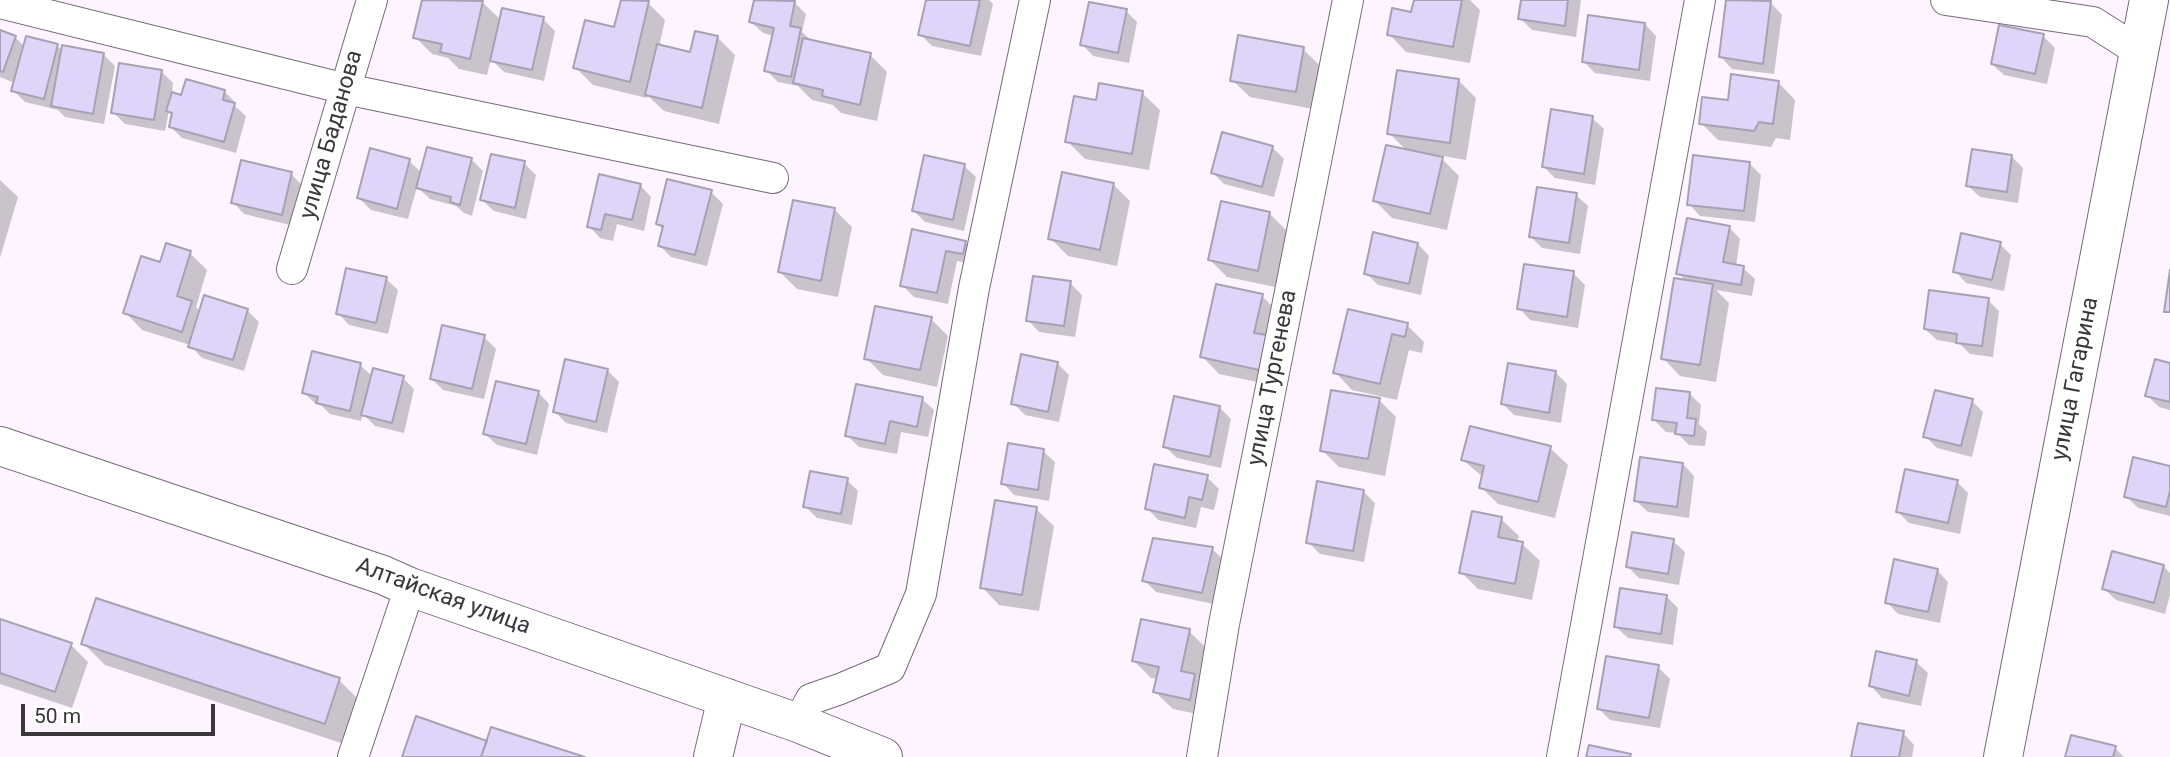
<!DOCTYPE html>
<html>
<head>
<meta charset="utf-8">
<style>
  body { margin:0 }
  #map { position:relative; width:2170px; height:757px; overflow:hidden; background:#fdf4ff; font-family:Roboto,sans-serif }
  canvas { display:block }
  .scale { position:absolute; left:21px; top:704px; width:194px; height:32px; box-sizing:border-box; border:4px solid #3b353c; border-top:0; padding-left:9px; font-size:21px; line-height:24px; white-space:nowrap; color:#3b353c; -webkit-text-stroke:5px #fff; paint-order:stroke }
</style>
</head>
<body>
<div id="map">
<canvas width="2170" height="757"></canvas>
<div class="scale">50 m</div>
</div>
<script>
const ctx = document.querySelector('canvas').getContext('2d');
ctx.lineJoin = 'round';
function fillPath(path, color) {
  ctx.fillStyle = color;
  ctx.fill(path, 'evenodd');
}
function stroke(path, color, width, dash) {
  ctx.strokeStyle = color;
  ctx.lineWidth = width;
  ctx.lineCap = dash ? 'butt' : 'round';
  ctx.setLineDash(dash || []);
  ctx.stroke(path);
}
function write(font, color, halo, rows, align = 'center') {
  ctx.font = font + ' Roboto,sans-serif';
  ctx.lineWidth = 5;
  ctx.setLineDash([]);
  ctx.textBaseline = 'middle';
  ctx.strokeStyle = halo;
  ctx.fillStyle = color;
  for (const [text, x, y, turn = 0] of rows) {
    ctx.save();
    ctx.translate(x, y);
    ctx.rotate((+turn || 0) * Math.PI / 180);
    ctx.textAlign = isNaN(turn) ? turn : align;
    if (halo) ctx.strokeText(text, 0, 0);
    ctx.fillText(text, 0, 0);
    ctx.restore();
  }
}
fillPath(new Path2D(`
  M424 0H472L482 2 501 20 543 19 555 31 544 81 504 72 491 59 487 75 459 69 448 58 432 54 415 37Z
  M623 0 648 3 665 20 659 47 691 54 696 33 718 38 735 55 719 124 664 111 647 95V98L593 85 575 67 616 29Z
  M756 0H782L795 3 806 14 802 32 812 41 870 55 887 72 877 121 841 113 833 105 812 100 798 86 778 82 766 70 774 36 763 33 751 22Z
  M927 0H989L993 4 981 56 932 46 920 34Z
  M1415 0H1470L1480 10 1470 63 1406 52 1389 34 1413 14Z
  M1523 0H1581L1576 37 1532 30 1520 18Z
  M1728 0 1771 3 1782 15 1774 74 1732 69 1721 57Z
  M1126 11 1137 22 1129 63 1093 56 1082 44Z
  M1645 24 1656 36 1650 81 1595 73 1584 62Z
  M0 32 15 37 25 47 57 46 63 51 103 54 115 66 104 124 65 117 58 110 25 102 13 90 15 83 0 77Z
  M2043 36 2055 48 2047 84 2004 75 1992 64Z
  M1303 49 1320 66 1313 109 1250 97 1232 80Z
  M162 72 173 83 172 94 182 97 224 91 236 103 235 106 246 116 236 153 182 138 171 127 173 116 169 111 165 131 125 124 113 112Z
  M1459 81 1476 98 1466 160 1438 155 1459 176 1447 230 1392 218 1375 201 1407 151 1389 133Z
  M1778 82 1795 100 1790 140 1776 138 1771 147 1718 140 1701 123 1730 102Z
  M1142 93 1160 110 1149 170 1085 159 1067 141Z
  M1592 118 1604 129 1595 185 1555 178 1544 167Z
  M1272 147 1284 159 1274 197 1224 184 1213 173Z
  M428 149 472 160 483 171 472 216 464 213 456 206 430 199 417 187 408 219 371 210 359 198 409 161 422 173Z
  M2011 156 2023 168 2018 203 1980 197 1968 186Z
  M524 163 536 175 526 219 494 211 482 200Z
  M1749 163 1761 175 1755 222 1700 216 1689 204Z
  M964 166 976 177 964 231 925 222 914 211Z
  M291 174 303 186 294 226 244 214 233 202Z
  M0 180 18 197 0 258Z
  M1113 184 1130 201 1117 266 1068 256 1050 238Z
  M640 185 651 197 644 231 617 224 613 241 600 238 589 226Z
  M711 192 723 204 707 266 671 257 659 245 664 230 657 224Z
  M1576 195 1588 206 1580 254 1542 248 1531 237Z
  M835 210 852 227 838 297 797 289 780 272Z
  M1270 214 1287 231 1275 287 1227 277 1210 260Z
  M1729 227 1740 239 1736 266 1743 268 1755 279 1752 296 1716 290 1729 303 1716 382 1680 376 1663 358 1687 282 1678 273Z
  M913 231 965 242 977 254 975 265 957 261 948 304 914 297 902 285Z
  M1418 244 1429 256 1421 295 1378 285 1366 273Z
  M2000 244 2011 255 2004 291 1966 283 1955 271Z
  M190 253 207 270 196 307 200 312 247 310 259 322 244 371 202 358 190 345 142 330 125 312 161 264Z
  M1573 273 1585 285 1578 328 1530 320 1519 308Z
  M386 279 398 290 388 334 349 325 338 313Z
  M1070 283 1082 295 1075 337 1039 332 1028 320Z
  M1262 296 1279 313 1276 386 1219 374 1202 356Z
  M1988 300 1999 311 1993 357 1970 354 1960 344 1937 340 1925 329Z
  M1349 311 1407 325 1424 342 1422 353 1409 350 1397 400 1352 390 1335 372Z
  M931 319 948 336 937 387 883 375 866 358Z
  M484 337 496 349 484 399 443 390 431 378Z
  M1057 363 1069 375 1059 422 1025 415 1013 403Z
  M2170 364V410L2159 407 2147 395Z
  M360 365 373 377 403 378 414 389 404 433 375 426 363 414 361 421 330 414 322 406 316 404 304 393Z
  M607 370 619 382 607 433 566 423 555 412Z
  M1556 373 1567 384 1561 423 1514 415 1503 404Z
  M538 392 549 404 537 455 497 445 485 434Z
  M1689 393 1701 405 1699 424 1707 432 1705 446 1689 445 1677 433 1666 432 1654 420Z
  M922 399 934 410 928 437 901 432 897 454 859 447 847 435Z
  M1379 400 1396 417 1385 476 1339 467 1322 450Z
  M1972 401 1983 412 1972 457 1937 448 1925 436Z
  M1219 407 1231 419 1221 468 1177 458 1165 447Z
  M1550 448 1568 465 1555 518 1498 504 1481 487 1483 477 1463 460Z
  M1043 451 1055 462 1049 501 1014 495 1003 483Z
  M1683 464 1694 476 1689 518 1648 512 1636 501Z
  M2170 468V516L2138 508 2126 496Z
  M1207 477 1219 489 1214 510 1201 507 1196 528 1158 520 1147 508Z
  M847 480 858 491 852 525 817 518 805 506Z
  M1957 482 1968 493 1960 534 1909 523 1897 511Z
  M1363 491 1375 503 1364 562 1320 554 1308 542Z
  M1036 509 1054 526 1039 611 999 605 982 587Z
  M1501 519 1519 536 1517 543 1522 544 1540 561 1532 600 1478 589 1461 572Z
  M1673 541 1685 552 1679 585 1639 578 1628 567Z
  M1212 549 1224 560 1214 604 1156 592 1144 580Z
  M2163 566 2170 573V595L2165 614 2116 600 2104 589Z
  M1937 570 1948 582 1940 623 1898 614 1887 602Z
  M1666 596 1678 608 1673 645 1628 638 1616 627Z
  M0 621 71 645 88 662 72 708 0 684Z
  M1189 631 1206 648 1207 716 1173 709 1155 692 1158 679 1151 678 1134 661Z
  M83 643 339 680 361 702 347 745 105 665Z
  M1916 662 1928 673 1921 706 1882 698 1871 686Z
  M1658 667 1670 679 1660 728 1610 720 1598 708Z
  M1903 733 1914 745 1912 757H1853Z
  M2115 748 2124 757H2067Z`), '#0003');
const building = new Path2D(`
  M422 0 483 1 470 59 440 52 442 44 413 38Z
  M621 0 649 1 630 82 573 68 585 20 614 27Z
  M754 0 795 1 790 26 801 28 791 77 764 71 774 28 749 22Z
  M926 0H980L970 46 918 35Z
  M1414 0H1462L1453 47 1387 35 1392 8 1411 12Z
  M1521 0H1568L1565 26 1518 19Z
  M1726 0 1771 1 1763 64 1719 57Z
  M1089 2 1127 9 1118 53 1080 45Z
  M502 8 544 17 532 70 490 61Z
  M1588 15 1645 23 1639 70 1582 62Z
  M1999 25 2044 34 2035 74 1991 64Z
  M0 30 16 36 3 72 0 71Z
  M695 31 718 36 702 108 645 95 657 44 690 52Z
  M1238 35 1304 47 1296 92 1230 81Z
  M26 36 58 44 44 99 11 91Z
  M803 38 871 53 860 105 822 96 823 90 793 83Z
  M62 45 104 53 93 114 51 106Z
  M119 63 162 70 154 120 111 113Z
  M1397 70 1459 79 1450 143 1387 134Z
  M1731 74 1779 81 1773 124 1759 122 1754 131 1699 124 1702 97 1728 100Z
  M186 79 225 90 223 100 235 103 224 142 169 127 172 113 166 111 172 92 181 95Z
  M1099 83 1143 91 1132 154 1065 142 1074 96 1096 100Z
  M1551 109 1593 116 1584 174 1542 167Z
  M1222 132 1273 146 1262 187 1211 173Z
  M1386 145 1443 157 1430 214 1373 201Z
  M427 147 472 158 460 205 450 202 451 197 416 188Z
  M370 148 410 159 397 209 357 198Z
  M1972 149 2012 155 2007 192 1966 186Z
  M491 154 525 161 515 208 480 200Z
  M924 155 965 164 953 220 912 211Z
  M1693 155 1750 162 1744 211 1687 205Z
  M241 160 292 172 282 215 231 203Z
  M1062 172 1114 183 1100 250 1048 239Z
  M599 174 641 184 632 220 605 214 601 230 587 227Z
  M667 179 712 190 695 255 658 246 663 226 656 224Z
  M1537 187 1577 193 1569 243 1529 237Z
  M793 200 835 208 821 281 778 272Z
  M1221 201 1270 212 1258 271 1208 260Z
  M1687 218 1730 226 1723 262 1744 266 1741 285 1676 274Z
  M912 229 966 241 963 254 946 251 937 293 900 286Z
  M1373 232 1418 243 1409 284 1364 274Z
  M1961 233 2001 242 1992 280 1953 272Z
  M166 243 191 251 177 296 192 301 182 332 123 313 141 256 160 262Z
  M1524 264 1574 271 1567 317 1517 309Z
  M346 268 387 277 376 323 336 314Z
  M2170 270V312H2164Z
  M1033 276 1071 281 1064 326 1026 321Z
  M1674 278 1713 284 1700 365 1661 359Z
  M1216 284 1263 294 1254 333 1267 335 1259 370 1200 357Z
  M1929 290 1989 298 1982 346 1956 343 1957 334 1924 329Z
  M204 295 248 309 233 360 188 347Z
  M875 306 932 317 920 370 864 359Z
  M1348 309 1408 323 1405 337 1392 334 1380 384 1333 373Z
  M442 325 485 335 472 389 430 379Z
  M312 351 361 363 350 411 316 403 318 397 302 393Z
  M1021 354 1058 362 1048 412 1011 404Z
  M565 359 608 369 596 422 553 412Z
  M2155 359 2170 363V402L2145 396Z
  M1508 363 1556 371 1549 413 1501 404Z
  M373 368 404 376 392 423 361 415Z
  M496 381 539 391 526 444 483 434Z
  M856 384 923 397 917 427 890 421 885 444 845 436Z
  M1656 388 1690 392 1687 418 1696 419 1694 436 1675 434 1677 423 1652 420Z
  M1331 390 1380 398 1368 459 1320 451Z
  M1935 390 1973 399 1961 446 1923 437Z
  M1174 396 1220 406 1210 457 1163 447Z
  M1470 426 1551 446 1538 502 1479 488 1484 466 1461 460Z
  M1008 443 1044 449 1038 490 1001 484Z
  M1640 457 1683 463 1677 507 1634 501Z
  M2133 457 2170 466V491L2166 507 2124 497Z
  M1154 464 1208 475 1202 500 1189 497 1185 518 1145 509Z
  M1905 469 1958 480 1948 523 1896 512Z
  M810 471 848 478 841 514 803 507Z
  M1317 481 1364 490 1353 551 1306 543Z
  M995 500 1037 507 1022 595 980 588Z
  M1472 511 1502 517 1498 537 1523 542 1515 584 1459 573Z
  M1632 532 1674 539 1668 574 1626 567Z
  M1153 538 1213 547 1202 593 1142 581Z
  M2112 551 2164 565 2154 603 2102 589Z
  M1894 559 1938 569 1928 612 1885 603Z
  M1620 588 1667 595 1661 634 1614 627Z
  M96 598 340 678 325 724 81 644Z
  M0 619 72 643 55 692 0 673Z
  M1141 619 1190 629 1181 671 1195 674 1190 700 1153 692 1159 667 1132 661Z
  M1876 651 1917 660 1909 696 1869 686Z
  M1606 656 1659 665 1649 718 1597 709Z
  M416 716 487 741 481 757H402Z
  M1858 723 1904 731 1899 757H1851Z
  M491 727 585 757H481Z
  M2071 735 2116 746 2113 757H2065Z
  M1589 745 1631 754 1630 757H1586Z`);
fillPath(building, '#e0d4f8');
stroke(building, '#a7a1b4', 2);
const street = new Path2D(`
  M1946 0 2093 22 2140 52
  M0 3 346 89 773 178
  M292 269 372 0
  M798 723 811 699 840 689 890 668 921 594 974 288 1035 0
  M353 757 410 587
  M1202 757 1224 624 1348 0
  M1562 757 1700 0`);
const secondary = new Path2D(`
  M0 446 383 575 410 587 798 723 883 757
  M713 757 727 698
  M2003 757 2149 0`);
stroke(street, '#776a79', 32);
stroke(secondary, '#776a79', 40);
stroke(street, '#fff', 30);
stroke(secondary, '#fff', 38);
write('23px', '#3b353c', '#fff', [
  ["улица Баданова",332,135,-74],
  ["улица Тургенева",1273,378,-79],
  ["улица Гагарина",2076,379,-79],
  ["Алтайская улица",443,597,20]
]);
</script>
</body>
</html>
